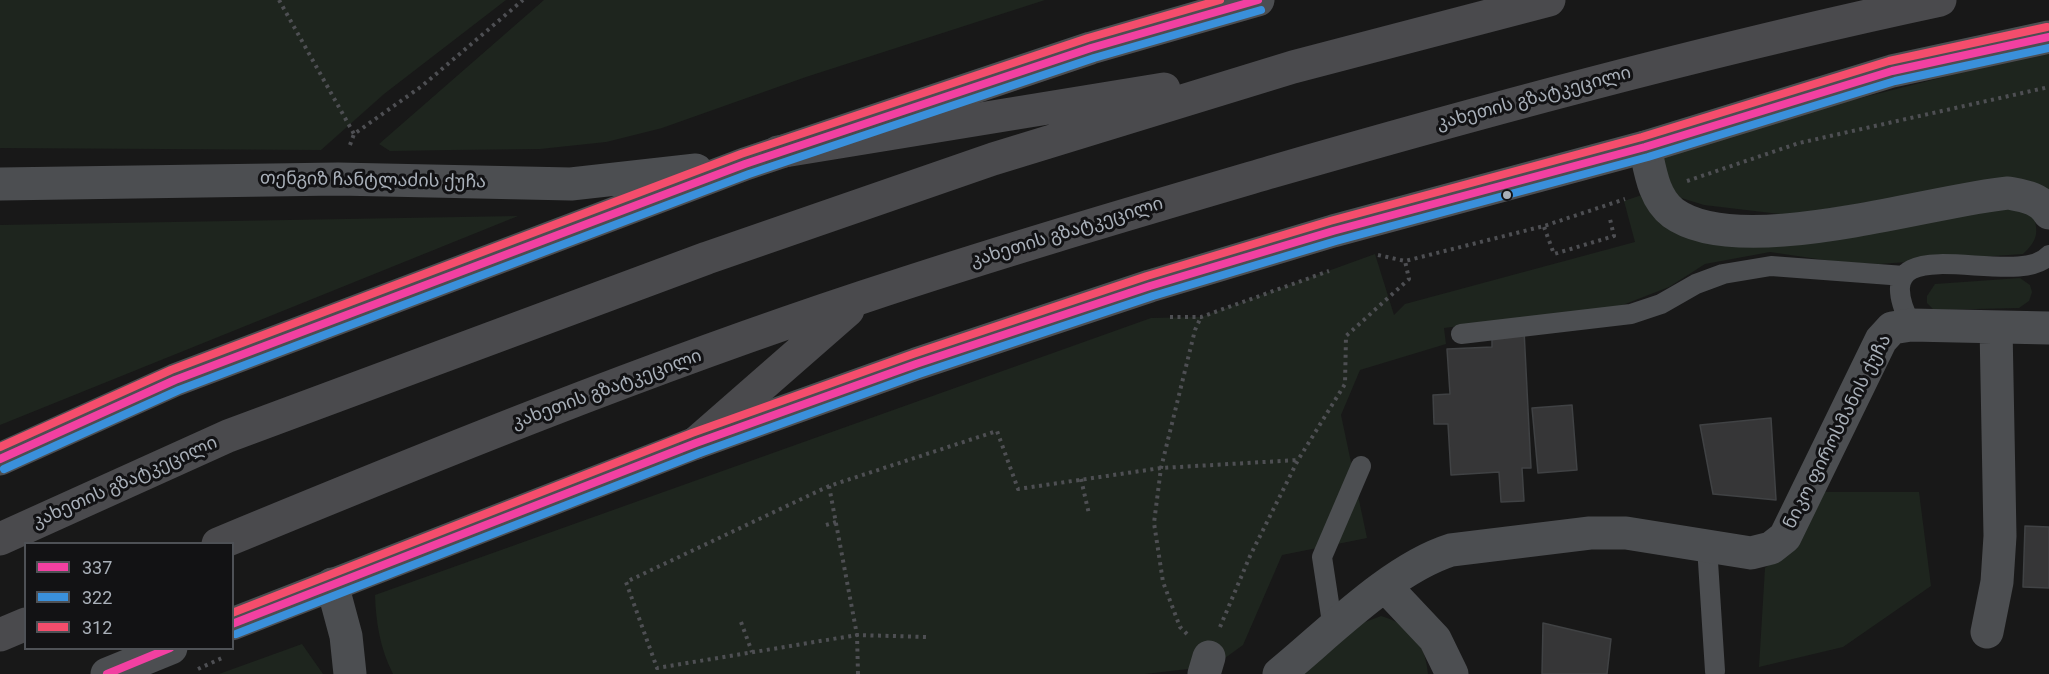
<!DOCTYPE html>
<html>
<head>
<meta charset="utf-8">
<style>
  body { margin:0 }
  #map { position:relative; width:2049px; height:674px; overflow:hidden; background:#181818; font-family:Roboto,sans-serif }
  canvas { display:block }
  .legend { position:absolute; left:24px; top:542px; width:210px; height:108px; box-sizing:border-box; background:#121214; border:2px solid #4e5156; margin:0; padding:8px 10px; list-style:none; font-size:18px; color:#a9b0b9 }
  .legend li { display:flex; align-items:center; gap:12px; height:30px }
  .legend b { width:30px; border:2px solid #4e5156 }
</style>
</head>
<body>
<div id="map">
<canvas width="2049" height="674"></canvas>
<ul class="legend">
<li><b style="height:8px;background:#f240a1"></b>337</li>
<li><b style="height:8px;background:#3a90db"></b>322</li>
<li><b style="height:8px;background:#f44d6c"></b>312</li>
</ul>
</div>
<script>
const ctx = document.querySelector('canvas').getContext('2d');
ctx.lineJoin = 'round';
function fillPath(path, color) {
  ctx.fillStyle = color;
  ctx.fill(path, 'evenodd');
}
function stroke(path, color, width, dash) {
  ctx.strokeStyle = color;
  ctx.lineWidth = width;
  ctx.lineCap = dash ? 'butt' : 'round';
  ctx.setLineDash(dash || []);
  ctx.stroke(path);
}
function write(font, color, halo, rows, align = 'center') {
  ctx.font = font + ' Roboto,"Noto Sans Georgian",sans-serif';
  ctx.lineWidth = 6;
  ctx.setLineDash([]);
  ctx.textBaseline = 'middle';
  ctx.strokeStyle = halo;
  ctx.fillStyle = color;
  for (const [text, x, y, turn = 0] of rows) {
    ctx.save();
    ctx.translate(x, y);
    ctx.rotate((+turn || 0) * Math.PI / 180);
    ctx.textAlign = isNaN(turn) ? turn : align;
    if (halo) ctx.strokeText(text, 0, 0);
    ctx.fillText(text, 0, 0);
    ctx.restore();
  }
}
fillPath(new Path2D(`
  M0 0H506L384 94 321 150 0 148Z
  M544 0H1045L806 77 662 128 606 142 540 149 451 150 390 151 379 144Z
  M2049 54V191L1859 204 1788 215 1704 205 1675 196 1658 149 1952 75Z
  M1642 195 1696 233 2010 204 2034 218C2039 234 2036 242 2023 254L1879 264 1838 262 1770 252 1705 264 1669 287 1620 306 1444 328 1446 344 1360 370 1341 415 1367 538 1282 555 1243 645 1214 666 1145 674H393C380 648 376 623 375 595L1151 318 1201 317 1375 254 1394 315 1405 304 1635 242 1624 201Z
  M518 216 0 425V225Z
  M2020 278 2030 285 2032 292 2029 301 2019 308 1934 310 1927 303V296L1935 284Z
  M1817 492H1919L1931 586 1843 647 1759 667 1765 568 1777 558Z
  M1381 616C1411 625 1425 642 1428 674H1299L1360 624Z
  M302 644 323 674H219Z`), '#1e251e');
const building = new Path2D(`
  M1524 330 1531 468H1522L1524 501 1501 502 1499 472 1451 475 1448 424H1434L1433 395 1450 394 1447 349 1492 347V332Z
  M1572 405 1577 470 1538 473 1532 408Z
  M1771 418 1776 500 1713 494 1700 425Z
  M2025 526 2049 527V588L2023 587Z
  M1543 623 1611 639 1607 674H1542Z`);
fillPath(building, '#363637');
stroke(building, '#404244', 1.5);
stroke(new Path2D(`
  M279 0 354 134
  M350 145 354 134 422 86 523 0
  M1687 181 1799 143 2049 87
  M1544 227 1554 254 1614 236 1610 219
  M1378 255 1405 261 1544 226 1625 199
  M1170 317H1201L1329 271
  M1081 479 1089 514
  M829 486 857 635 657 668 626 582 829 486 997 431 1018 489 1161 468 1298 460
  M826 525 836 522
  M741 622 752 652
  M1220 627 1250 556 1298 460 1345 384 1346 336 1409 279 1405 261
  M1187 634 1180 627 1163 582 1154 523 1161 468 1195 330 1201 317
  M198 669 224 657
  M858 674 857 635 927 637`), '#4e4f53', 4, [3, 4.5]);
stroke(new Path2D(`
  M1911 325C1857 218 2016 293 2049 255
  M1461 334 1631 314 1661 304 1696 284 1723 274 1771 266 1904 276
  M1707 546 1715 671
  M1333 629 1322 557 1361 466`), '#4c4e51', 20);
stroke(new Path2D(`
  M1645 147C1650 169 1653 198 1673 213 1739 261 1927 201 2008 193 2024 196 2040 198 2049 213
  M332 584 346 636 350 674
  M1385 586 1435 639 1452 674
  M1987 632 1997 582 2000 536 1996 327
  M1204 674 1209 657
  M1279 674C1328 634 1391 569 1451 550L1590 533H1626L1751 553 1771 548 1785 537 1881 340 1892 328 1911 325 2049 328`), '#4c4e51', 33);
stroke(new Path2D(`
  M0 184 338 179 571 184 696 170
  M0 459 175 380 745 164 1091 48 1258 0
  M232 624 696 443 916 364 1150 286 1333 231 1645 147 1892 71 2049 37
  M107 674 171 648`), '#4c4e51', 33);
stroke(new Path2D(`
  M778 152 1164 89
  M696 443 848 310
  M0 539 228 436 707 258 993 159 1293 67 1549 0
  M218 544C431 456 645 369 863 297 998 252 1135 212 1271 172 1492 108 1715 48 1940 0
  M0 635 26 624`), '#4a4a4d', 33);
stroke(new Path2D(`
  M0 459 175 380 745 164 1091 48 1258 0
  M232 624 696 443 916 364 1150 286 1333 231 1645 147 1892 71 2049 37
  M107 674 170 648`), '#f240a1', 8);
stroke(new Path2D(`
  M4 469 179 390 749 174 1094 58 1261 10
  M236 634 700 453 919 374 1153 296 1336 241 1648 157 1895 81 2049 48`), '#3a90db', 8);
stroke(new Path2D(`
  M0 447 171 370 741 154 1088 38 1220 0
  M232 613 692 433 913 354 1147 276 1330 221 1642 137 1889 61 2047 27`), '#f44d6c', 8);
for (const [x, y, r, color] of [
  [1507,195,5,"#a9b0b9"]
]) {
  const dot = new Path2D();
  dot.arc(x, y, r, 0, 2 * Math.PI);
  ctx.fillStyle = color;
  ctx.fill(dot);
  stroke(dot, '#121214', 2);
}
write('18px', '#a9b0b9', '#121214', [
  ["კახეთის გზატკეცილი",1534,99,-15],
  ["თენგიზ ჩანტლაძის ქუჩა",373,181,1],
  ["კახეთის გზატკეცილი",1067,233,-17],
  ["კახეთის გზატკეცილი",607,390,-20],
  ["ნიკო ფიროსმანის ქუჩა",1838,432,-63],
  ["კახეთის გზატკეცილი",125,483,-24]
]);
</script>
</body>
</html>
